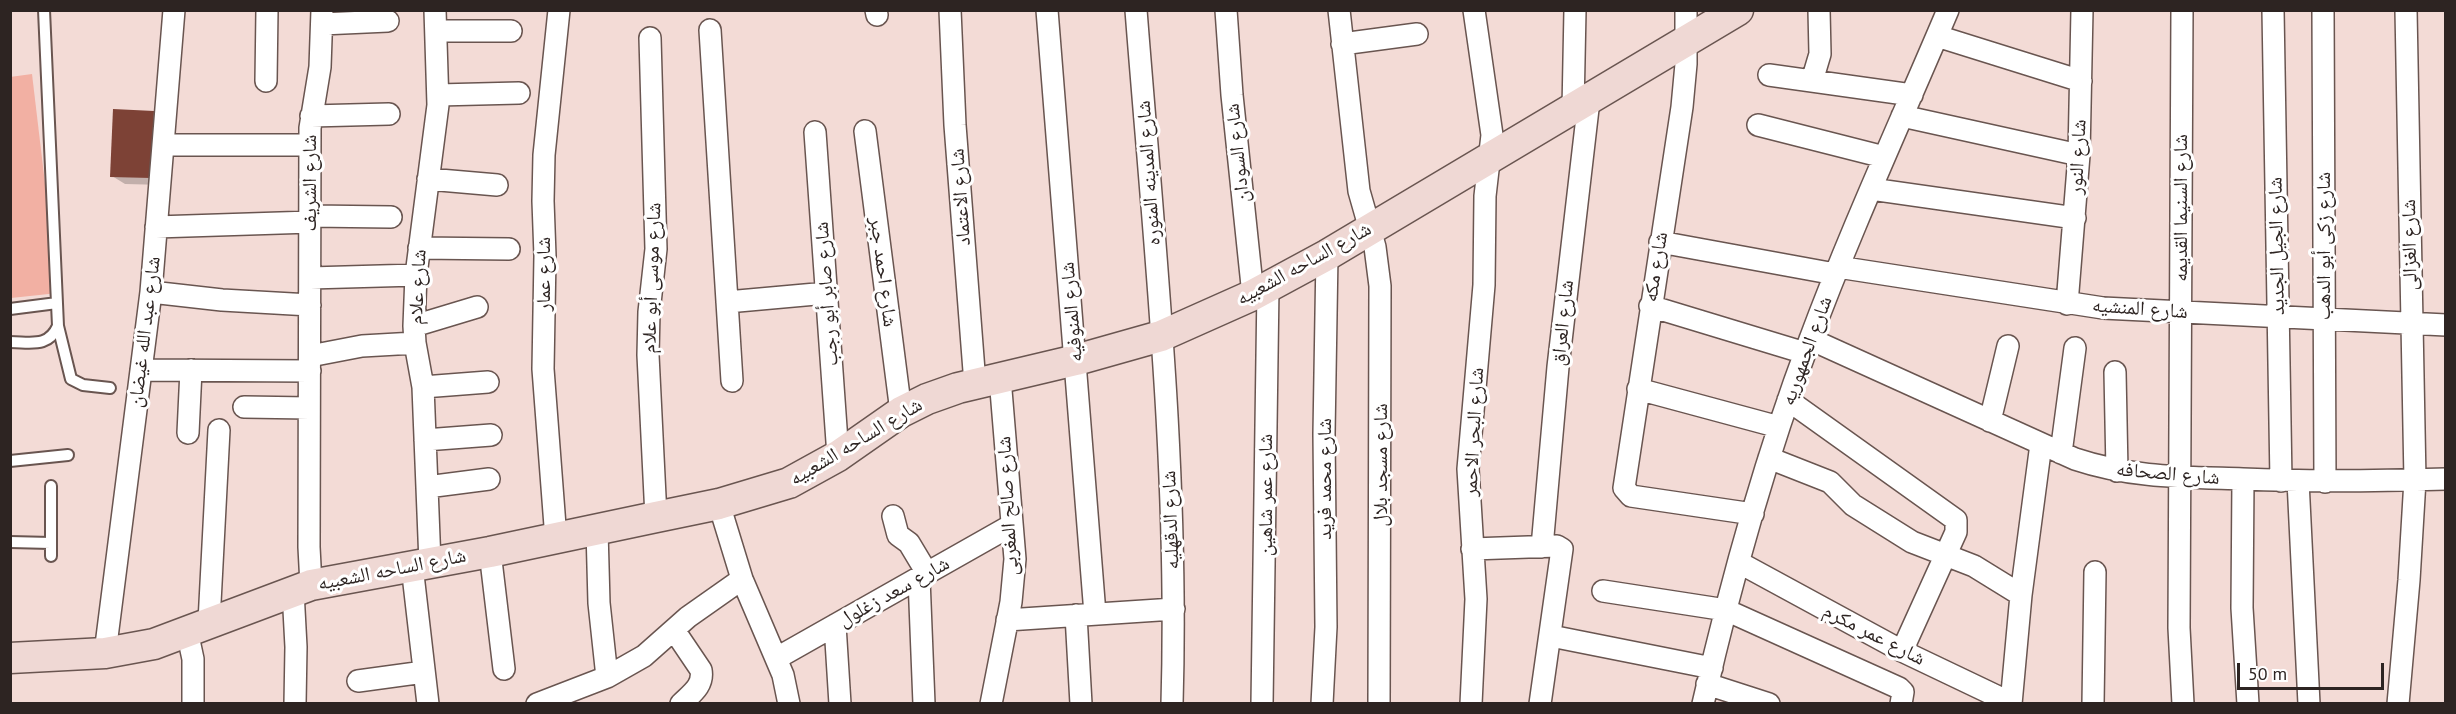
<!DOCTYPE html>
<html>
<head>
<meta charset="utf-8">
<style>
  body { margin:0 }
  #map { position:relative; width:2456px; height:714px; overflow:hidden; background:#f3dbd6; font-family:"PT Sans",sans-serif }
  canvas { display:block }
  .frame { position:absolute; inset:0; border:12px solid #2d2422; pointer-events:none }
  .scale { position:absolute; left:2237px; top:663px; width:147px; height:27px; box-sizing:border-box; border:3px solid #2d2422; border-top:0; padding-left:8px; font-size:18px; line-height:21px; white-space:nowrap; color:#2d2422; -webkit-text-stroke:4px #fff; paint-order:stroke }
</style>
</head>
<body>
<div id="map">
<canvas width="2456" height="714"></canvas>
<div class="frame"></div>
<div class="scale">50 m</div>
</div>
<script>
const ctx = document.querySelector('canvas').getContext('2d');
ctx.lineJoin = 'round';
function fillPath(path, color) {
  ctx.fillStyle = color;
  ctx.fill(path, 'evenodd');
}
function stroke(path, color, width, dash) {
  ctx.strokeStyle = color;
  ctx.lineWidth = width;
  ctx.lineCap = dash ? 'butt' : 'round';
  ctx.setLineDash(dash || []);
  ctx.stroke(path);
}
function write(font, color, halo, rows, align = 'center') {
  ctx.font = font + ' "PT Sans","Noto Naskh Arabic",sans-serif';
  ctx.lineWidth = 6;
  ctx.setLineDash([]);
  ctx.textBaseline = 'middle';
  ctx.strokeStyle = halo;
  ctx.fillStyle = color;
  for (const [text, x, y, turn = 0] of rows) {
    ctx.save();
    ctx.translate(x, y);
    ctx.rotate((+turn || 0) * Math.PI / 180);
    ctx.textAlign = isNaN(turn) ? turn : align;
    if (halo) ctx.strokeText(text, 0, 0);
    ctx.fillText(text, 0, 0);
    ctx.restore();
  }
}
fillPath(new Path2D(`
  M32 74 58 293 11 298 10 77Z`), '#f2b0a3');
fillPath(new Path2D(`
  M153 112 167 120 164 185 125 184 112 176Z`), '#0003');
fillPath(new Path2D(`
  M113 109 154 111 151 178 110 177Z`), '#7d4236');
const lane = new Path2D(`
  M10 309 57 303
  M58 326 71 379 83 385 110 388
  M10 342C31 342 48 348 58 326L44 10
  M10 461 68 455
  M10 542 51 543
  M51 556V486`);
const street = new Path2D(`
  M876 10 877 15
  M950 10 955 125 975 384
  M1047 10 1095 614
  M1136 10C1154 241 1179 472 1172 704
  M1226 10 1232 95 1253 295
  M1339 10 1359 191 1375 247 1380 286 1379 704
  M1686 10V64L1682 107 1624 488 1631 496 1753 514
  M2182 10 2179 628 2183 704
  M2273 10 2281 481
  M2323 10 2325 482
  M322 24 388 21
  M710 30 732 381
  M436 31H511
  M1937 36 2081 81
  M650 38 656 249 649 312 648 355 656 517
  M1342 44 1417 34
  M1769 75 1912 95
  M266 81 267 10
  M1812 81 1820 54 1819 10
  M438 95 519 93
  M1573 109 1575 10
  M311 116 389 114
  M1902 116 2079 155
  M1758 125 1884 157
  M865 131 901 412
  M815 132 838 456
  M163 145H310
  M428 179 497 185
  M1871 189 2075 218
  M311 216 391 217
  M156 227 311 222
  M1660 242 1835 274
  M419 248 509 249
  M1838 267 2103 308 2446 325
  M310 278 416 275
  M151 292 222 300 310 305
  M727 302 827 293
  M2067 304 2079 155 2082 10
  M1650 306 1805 353
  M414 326 477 307
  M1810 339 2075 459C2132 478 2184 477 2243 479 2311 482 2378 481 2446 479
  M310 356 362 346 415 343
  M141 370 310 371
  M2115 372 2117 471
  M423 387 488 382
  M1638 389 1779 427
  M1788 400 1956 520V532L1902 651
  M244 407 309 408
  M1990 421 2008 346
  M188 433 191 370
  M425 440 491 435
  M2061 453 2075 348
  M1769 458 1830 482 1853 505 1912 542 1974 566 2021 595
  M2243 479 2242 608 2248 704
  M2298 481 2309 704
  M427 487 489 479
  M719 504 742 579 783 675 789 704
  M893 516 898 535 909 543 927 573
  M597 530 599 603 607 677
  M556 539 543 369 545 256 543 201 544 155 559 10
  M1542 547 1558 367 1589 100
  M1472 549 1557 546 1562 549 1540 704
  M490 552 504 669
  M430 563 423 387 415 343 414 326 416 275 438 105 435 10
  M1740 563 1902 651 2011 703
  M412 566 428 704
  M919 578 924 704
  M311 585 309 547 310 128 320 67 322 10
  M293 591 296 647 295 704
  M1603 591 1726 610 1899 688 1903 692 1901 704
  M1076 615 1081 704
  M1007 620 1174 609
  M209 622 219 430
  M835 625 840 704
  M674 630 701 670C704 686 691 694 681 704
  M187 631 193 659V704
  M1551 636 1712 668
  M105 653 151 292 174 10
  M777 658 1012 525
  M358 681 424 672
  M1707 684 1769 704
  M537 704 607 677 644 656 688 617 742 579
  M991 704 1011 602 1015 559 1000 378
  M1262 704 1268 287
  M1322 704 1326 627 1324 434 1327 255
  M1471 704 1476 599 1468 469 1484 285 1485 196 1492 135 1474 10
  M1703 704C1731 581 1765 459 1809 342 1851 229 1901 121 1948 10
  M2011 704 2021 595 2041 444
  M2093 704 2095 572
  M2398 704 2409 580 2415 480 2406 10`);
const secondary = new Path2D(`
  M10 658 105 653 154 644 311 585 490 552 656 517 719 504 789 483 838 456 901 412 927 399 958 388 1076 360 1161 336 1253 295 1327 255 1738 10`);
stroke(lane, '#695550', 14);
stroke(street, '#695550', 24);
stroke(secondary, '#695550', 33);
stroke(lane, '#fff', 10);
stroke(street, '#fff', 21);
stroke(secondary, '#efd8d4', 30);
write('20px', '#2d2422', '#fff', [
  ["شارع السودان",1238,153,-96],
  ["شارع النور",2078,157,-87],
  ["شارع المدينه المنوره",1149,173,-94],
  ["شارع الشريف",310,183,-90],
  ["شارع الاعتماد",961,197,-94],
  ["شارع السنيما القديمه",2181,208,-90],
  ["شارع الغزالى",2410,245,-91],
  ["شارع الجيل الجديد",2277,246,-91],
  ["شارع زكى أبو الدهب",2324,246,-90],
  ["شارع الساحه الشعبيه",1304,264,-29],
  ["شارع مكه",1656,267,-81],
  ["شارع احمد جبر",883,272,83],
  ["شارع عمار",544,274,-90],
  ["شارع موسى أبو علام",652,278,-88],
  ["شارع علام",418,287,-87],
  ["شارع صابر أبو رجب",827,294,-94],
  ["شارع المنشيه",2140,309,4],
  ["شارع المنوفيه",1072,312,-95],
  ["شارع العراق",1563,323,-84],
  ["شارع عبد الله غيضان",145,332,-83],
  ["شارع الجمهوريه",1807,351,-70],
  ["شارع البحر الاحمر",1474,432,-87],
  ["شارع الساحه الشعبيه",856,442,-31],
  ["شارع مسجد بلال",1381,465,-90],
  ["شارع الصحافه",2168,474,5],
  ["شارع محمد فريد",1325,479,-90],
  ["شارع عمر شاهين",1266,495,-90],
  ["شارع صالح المغربى",1008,506,-93],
  ["شارع الدقهليه",1171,520,-92],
  ["شارع الساحه الشعبيه",392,570,-11],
  ["شارع سعد زغلول",894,592,-29],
  ["شارع عمر مكرم",1874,635,27]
]);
</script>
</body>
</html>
